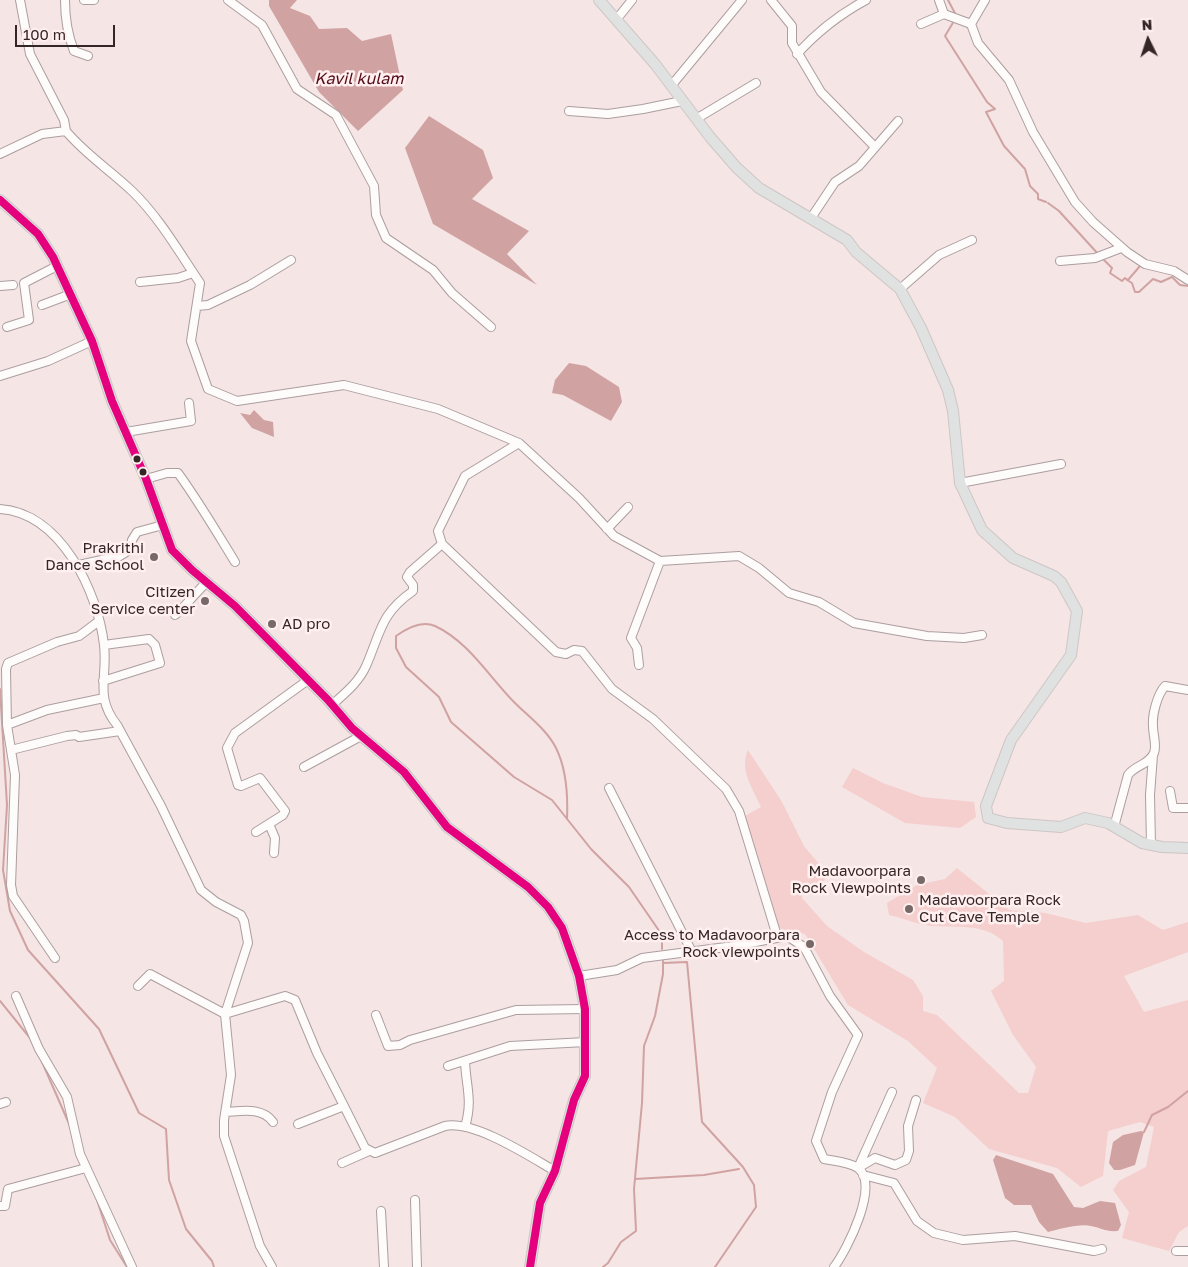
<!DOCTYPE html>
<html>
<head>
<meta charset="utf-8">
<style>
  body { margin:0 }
  #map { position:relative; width:1188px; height:1267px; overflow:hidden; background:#f5e5e5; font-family:"Golos Text",sans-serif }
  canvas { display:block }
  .north { position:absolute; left:1123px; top:15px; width:50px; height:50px; -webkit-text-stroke:4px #ffefef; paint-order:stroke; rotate:356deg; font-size:14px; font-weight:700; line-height:20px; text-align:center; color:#342626 }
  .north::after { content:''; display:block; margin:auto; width:18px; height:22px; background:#342626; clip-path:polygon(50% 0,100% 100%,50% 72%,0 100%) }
  .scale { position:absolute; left:15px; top:25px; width:100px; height:22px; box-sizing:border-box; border:2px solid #342626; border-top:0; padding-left:6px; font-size:15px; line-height:18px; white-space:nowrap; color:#342626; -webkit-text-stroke:4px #ffefef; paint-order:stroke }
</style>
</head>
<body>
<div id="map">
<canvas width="1188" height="1267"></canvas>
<div class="north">N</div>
<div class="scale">100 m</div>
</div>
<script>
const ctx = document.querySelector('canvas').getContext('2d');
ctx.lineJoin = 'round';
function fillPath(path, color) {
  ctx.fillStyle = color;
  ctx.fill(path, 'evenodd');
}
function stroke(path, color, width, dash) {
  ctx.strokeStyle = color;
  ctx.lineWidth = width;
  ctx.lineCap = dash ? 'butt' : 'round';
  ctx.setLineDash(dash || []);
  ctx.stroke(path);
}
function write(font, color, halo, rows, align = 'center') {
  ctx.font = font + ' "Golos Text",sans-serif';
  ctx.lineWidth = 5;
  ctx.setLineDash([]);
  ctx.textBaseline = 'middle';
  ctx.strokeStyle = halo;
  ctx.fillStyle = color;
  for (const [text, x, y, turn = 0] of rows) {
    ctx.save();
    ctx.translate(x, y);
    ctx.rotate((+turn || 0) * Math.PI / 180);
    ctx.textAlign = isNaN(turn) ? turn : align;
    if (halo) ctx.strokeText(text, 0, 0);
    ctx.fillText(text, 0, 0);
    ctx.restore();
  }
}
fillPath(new Path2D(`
  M748 750 782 802 804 846 828 875 821 885 803 886 802 898 827 926 864 952 913 980 923 996V1011L937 1015 1019 1093H1028L1036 1067 1013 1035 991 991 1004 981 1003 941C984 923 956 928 932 926 918 925 903 918 889 915L887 903 917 885 945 879 957 868 1009 910 1045 913 1086 923 1138 915 1163 930 1188 922V952L1124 976 1144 1012 1188 1000V1226L1179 1232 1169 1251 1122 1238 1129 1212 1113 1190 1119 1181 1146 1167 1154 1127 1140 1122 1108 1131 1103 1176 1081 1187 1057 1168 989 1149 955 1117 923 1103 937 1068 908 1041 848 1005 805 934 778 928 745 816 761 807C753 789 739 770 748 750Z
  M853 768 883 783 922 797 974 802 976 817 960 828 905 823 842 787Z`), '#f5cece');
fillPath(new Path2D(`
  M269 0H297L290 8 310 16 319 29 347 28 362 41 391 34 403 90 358 131 319 92 269 6Z
  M429 116 483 150 493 178 472 199 529 231 507 254 537 285 433 224 405 148Z
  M569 363 586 366 619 387 622 402 611 421 563 395 552 393 555 380Z
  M254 410 264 420 273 422 274 437 252 428 240 413 250 415Z
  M1141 1131 1144 1132 1135 1165 1120 1170H1114L1109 1163 1113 1142 1123 1135Z
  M996 1155 1053 1174 1074 1207 1083 1208 1100 1201 1115 1203 1121 1225 1118 1231C1105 1232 1102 1228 1091 1226 1081 1223 1059 1229 1048 1232L1039 1222 1031 1205H1014L1005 1198 993 1160Z`), '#d1a2a2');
stroke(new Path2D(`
  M948 0 957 17
  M954 21 945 36 987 102 995 109 986 112 1004 146 1025 169 1030 186 1038 194V199L1046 202
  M1048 203 1059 211 1099 255
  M1102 258 1112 268 1110 273 1122 281 1125 278 1128 280 1140 266
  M1127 280 1132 283 1135 292H1139L1153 279 1161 282 1172 277 1180 285 1188 286
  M0 689 7 805 3 870 10 911 28 950 99 1029 139 1113 166 1129 169 1180 186 1229 212 1261 214 1267
  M567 819C568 796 566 768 556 748 547 730 529 717 515 703 490 678 468 641 435 626 422 620 407 628 396 636V648L406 667 439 697 451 722 514 777 552 800 591 849 629 887 662 935V949
  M663 963 687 962 702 1122 743 1167 754 1185 756 1207 715 1267
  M0 1001 30 1038
  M39 1055 70 1126
  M1144 1132 1152 1115 1168 1107 1188 1091
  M635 1179 704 1175 739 1169
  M96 1197 110 1240 127 1267
  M603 1267 608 1263 621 1242 636 1231 634 1189 642 1103 644 1046 655 1016 663 974V961`), '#d1a2a2', 2);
const minor = new Path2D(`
  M20 0 30 54 64 120 66 131
  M65 0C65 19 67 33 74 51L88 56
  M84 0H94
  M228 0 262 25 297 89 336 115 374 186 376 215 386 238 433 270 452 293 491 327
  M771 0 792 26V43L821 92 875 147
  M939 0 944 14 971 24 978 43 1009 80 1033 132 1075 202 1093 222 1127 252 1145 264 1174 271 1188 280
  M616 20 632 0
  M921 24 944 14
  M971 24 985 0
  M797 54C818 31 838 15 866 0
  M671 86 742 0
  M569 111 608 114 643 109 682 101
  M696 119 756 83
  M0 154 42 134 66 131C85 154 110 170 132 191 159 217 179 252 200 283L191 341 208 389 237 401 344 385 438 409 519 443 579 498 614 536 660 561 739 556 759 568 789 593 819 602 854 623 927 636 964 638 982 635
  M811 218 835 182 859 166 898 121
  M1060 261 1095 258 1121 248
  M140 282 178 278 193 273
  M0 286 13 285
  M900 289 939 255 972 240
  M42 305 71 294
  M197 306 208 305 250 285 291 260
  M7 327 29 320 24 283 57 266
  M0 376 48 361 92 341
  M126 432 191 421 189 403
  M146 479 167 473H178C199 502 216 531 235 562
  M960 483 1061 464
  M0 509C61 513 98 592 104 645 108 677 94 696 117 725L161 806 201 890 216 902 241 915 244 921 248 943 225 1014 231 1075 224 1120V1136L260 1246 272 1267
  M607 529 628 507
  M442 544 556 652 566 654 574 650 582 651 612 689 653 719 726 789 739 811 777 936
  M79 565 120 556 131 549 132 540 137 532 163 525
  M175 615C187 605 195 593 207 582
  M639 665 637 648 631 638 660 561
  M103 681 160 663 155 645 149 639 104 645
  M333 704C345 693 359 682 366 666 381 632 380 614 413 591V585L407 577 410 572 442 544 438 531 465 476 519 443
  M7 725 47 710 104 698
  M11 750 67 736 76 735 79 737 120 731
  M304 767 361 736
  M609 788 692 952
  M1170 791 1173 808H1188
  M269 824 275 838 274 853
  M1114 827 1128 775C1135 765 1149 765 1154 753 1157 745 1153 735 1153 726 1152 715 1157 695 1165 686L1188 690
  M256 832 283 815 285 811 260 778 241 786 238 785 227 748 235 733 308 680
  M1151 845 1150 795 1153 755
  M55 958 13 896 11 885 15 775 7 725 6 669 8 663 57 642 79 636 99 621
  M579 976 617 970 642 958 734 946 787 936 804 947 830 996 858 1035 832 1092 816 1141 824 1159C834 1161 849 1162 858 1168 880 1185 847 1250 834 1267
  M138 986 150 974 225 1014 285 996 295 1000 317 1053 344 1106 365 1148 375 1153 445 1126C474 1120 529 1156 555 1171
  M16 996 39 1049 67 1097 80 1154 132 1267
  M376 1015 388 1046 400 1045 410 1040 516 1010 585 1009
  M448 1066 510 1046 586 1042
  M0 1104 6 1102
  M226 1112C243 1111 262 1107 273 1122
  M298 1124 344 1106
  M465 1127C473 1100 466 1087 465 1061
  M342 1163 369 1151
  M858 1168 875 1158 895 1165 906 1160 909 1151 908 1126 916 1100
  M858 1168 892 1092
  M863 1175 894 1183 917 1221 934 1233 963 1240 1015 1236 1094 1251 1102 1249
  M415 1200 417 1267
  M0 1206H5L8 1189 86 1168
  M381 1211 384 1267
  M1176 1251H1188`);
const major = new Path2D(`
  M599 0 655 64 710 137 737 168 759 188 847 240 856 252 900 289 921 328 948 390 953 411 960 483 982 530 1013 558 1054 576 1061 582 1077 611 1071 655 1011 740 986 806 988 818 1007 823 1061 827 1085 818 1108 823 1142 843 1162 847 1188 848
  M0 200 38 234 53 257 92 341 112 401 146 479 172 550 192 570 235 606 328 700 352 728 404 772 447 827 528 887 548 907 562 928 579 976 585 1009V1076L574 1100 555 1171 540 1203 530 1267`);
stroke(minor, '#ac9e9f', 10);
stroke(major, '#cec6c6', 12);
stroke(minor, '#fefbfb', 8);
stroke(major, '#dfe2e1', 10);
stroke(new Path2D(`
  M0 200 38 234 53 257 92 341 112 401 146 479 172 550 192 570 235 606 328 700 352 728 404 772 447 827 528 887 548 907 562 928 579 976 585 1009V1076L574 1100 555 1171 540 1203 530 1267`), '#e5007d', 8);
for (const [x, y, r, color] of [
  [137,459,4.5,"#342626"],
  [143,472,4.5,"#342626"],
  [154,557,5,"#786969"],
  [205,601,5,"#786969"],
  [272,624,5,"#786969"],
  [921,880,5,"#786969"],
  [909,909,5,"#786969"],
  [810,944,5,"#786969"]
]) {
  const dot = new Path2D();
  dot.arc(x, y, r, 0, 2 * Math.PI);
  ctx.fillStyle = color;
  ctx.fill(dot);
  stroke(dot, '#ffefef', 2);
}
write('15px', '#342626', '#ffefef', [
  ["Prakrithi",144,548],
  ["Dance School",144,565],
  ["Citizen",195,592],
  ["Service center",195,609],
  ["AD pro",282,624,"left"],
  ["Madavoorpara",911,871],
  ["Rock Viewpoints",911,888],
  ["Madavoorpara Rock",919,900,"left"],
  ["Cut Cave Temple",919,917,"left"],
  ["Access to Madavoorpara",800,935],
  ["Rock viewpoints",800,952]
], 'right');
write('italic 16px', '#540a17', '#ffefef', [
  ["Kavil kulam",359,79]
]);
</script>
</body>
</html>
